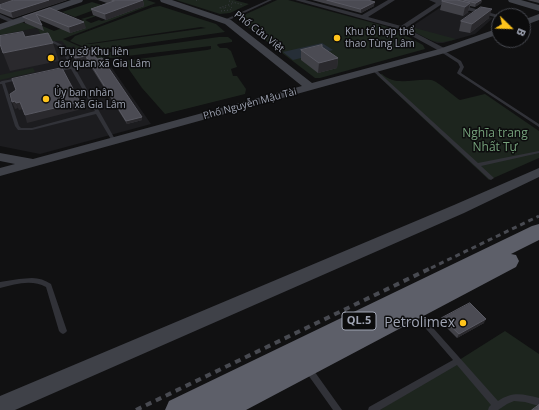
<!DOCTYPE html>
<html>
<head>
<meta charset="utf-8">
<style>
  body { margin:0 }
  #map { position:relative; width:539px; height:410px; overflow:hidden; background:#111112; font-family:"Open Sans",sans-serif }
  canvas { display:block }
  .north { position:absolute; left:491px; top:8px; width:40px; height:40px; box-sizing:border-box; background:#0c0c0d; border:1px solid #474950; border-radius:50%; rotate:113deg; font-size:11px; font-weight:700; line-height:16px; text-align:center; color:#a0a5b4 }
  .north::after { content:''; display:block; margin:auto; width:14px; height:18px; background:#ffc41c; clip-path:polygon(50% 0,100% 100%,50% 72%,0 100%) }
</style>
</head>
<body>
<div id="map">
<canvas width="539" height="410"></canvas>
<div class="north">B</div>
</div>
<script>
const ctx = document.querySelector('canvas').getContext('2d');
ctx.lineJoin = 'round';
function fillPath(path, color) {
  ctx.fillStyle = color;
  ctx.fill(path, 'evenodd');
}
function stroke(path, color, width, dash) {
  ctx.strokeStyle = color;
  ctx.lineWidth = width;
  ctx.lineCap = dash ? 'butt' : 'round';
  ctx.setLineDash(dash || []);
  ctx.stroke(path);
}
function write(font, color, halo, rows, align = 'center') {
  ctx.font = font + ' "Open Sans",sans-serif';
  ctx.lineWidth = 3;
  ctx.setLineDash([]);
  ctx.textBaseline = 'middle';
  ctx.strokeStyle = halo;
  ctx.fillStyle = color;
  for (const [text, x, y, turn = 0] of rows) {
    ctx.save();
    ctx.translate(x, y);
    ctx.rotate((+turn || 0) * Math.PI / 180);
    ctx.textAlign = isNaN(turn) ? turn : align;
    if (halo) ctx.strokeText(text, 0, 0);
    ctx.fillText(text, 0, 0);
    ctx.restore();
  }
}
fillPath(new Path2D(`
  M441 7H449L493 18 475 34 443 43H437L412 31 411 27Z
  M22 22 105 58 151 124 40 154 0 146V30Z`), '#1c1c1f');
fillPath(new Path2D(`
  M139 0H147L156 3 63 39 105 58 98 59 97 57 78 52 74 46 68 48 62 41H44L38 29 36 28 0 35V30L22 22 26 24 33 22 54 31 84 20 81 19 95 15 96 16 85 20 91 23 99 20 102 21 114 17 127 8 133 10 143 6Z
  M176 0H234L249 4 230 13 220 14Z
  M277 0H288L392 28 423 45 425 49 320 78H315L240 21 244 15Z
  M92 2 105 6 75 17 62 12Z
  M160 6 216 24 225 32 99 50 110 52 219 37H228L232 40V42L218 44 217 45 220 48H227L231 51 237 67 231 69 233 76H237L246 89 245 94 165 114 142 88 123 61 207 50 211 49V46L110 58 70 41 75 36 153 7ZM201 27 206 28 91 44H85Z
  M411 27 456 39C434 46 432 40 412 31Z
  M33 68 35 72 0 80V75Z
  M382 74C396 87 414 78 431 80 438 81 453 96 460 100L485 94 539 131V158L489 180 377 75Z
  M505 331 539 354V410H380Z`), '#1d251e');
fillPath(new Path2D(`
  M322 43 333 50 293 60 283 52Z`), '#262e37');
stroke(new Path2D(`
  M196 0 199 1
  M229 1 243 5
  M225 7 226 8H219L234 3
  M221 11 230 10 232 8 228 5`), '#37393f', 1, [1, 2]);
fillPath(new Path2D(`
  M268 0H272L227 21 224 20Z
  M54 41 62 45 116 141V142H112V141L96 114 32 130H18L15 126 2 84H0V82L2 81 19 78 21 79 5 83 19 126 21 128H32L95 111 71 69 55 72 53 71 70 66C67 61 61 46 55 44 52 43 48 44 45 43Z
  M441 50H443L461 61 464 67 461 73 539 124V127L458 74 457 73 460 67 458 63 441 52Z
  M373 69H375L478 163 539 151V153L481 166 494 178 491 180 489 179 373 71Z
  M32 278C39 278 45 280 51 284L67 331 65 333 63 334 61 333 59 331 46 287C32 279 15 284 0 288V282L19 279Z
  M416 310 418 311 498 401C513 391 523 394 539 398V406L525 402 514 401 507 404 498 410H488L489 407 491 405 457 365 380 410H368L369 407 453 360 414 315 413 313 414 311Z
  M309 367 312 368 342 410H333L306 372 305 370 306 368Z`), '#313238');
fillPath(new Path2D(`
  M295 0H305L362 15 388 0H395L368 17 401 26 436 3 429 0H447L446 1 502 16H499V18L442 4 406 28 446 49 447 51 443 53 399 29Z
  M0 14 16 21 17 22 14 24 0 18Z`), '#313238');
fillPath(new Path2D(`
  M71 0H83L82 2 0 30V24Z
  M160 0H172L231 20 312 83 439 49 499 28V34L445 53 0 176V168L15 164 0 161V153L33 159 302 86 225 24 161 2Z
  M508 0H521L539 5V11L509 2Z
  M539 14V20L523 26V20Z
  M539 168V177L464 213 15 410H0V396L454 205Z`), '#3f4148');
fillPath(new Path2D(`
  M539 224V240L511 254 516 255 519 261 516 267 246 410H165L169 401 532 226Z`), '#5d5f69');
stroke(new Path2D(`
  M431 268 539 216`), '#484a51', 3, [5, 4]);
stroke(new Path2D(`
  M136 410 433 267`), '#484a51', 4, [6, 5]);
fillPath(new Path2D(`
  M14 0H67L13 18 0 13V5Z
  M98 0H143L144 6 106 20 93 15 91 9 107 3Z
  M312 0H368L374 6 361 13Z
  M444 0H482L481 3 475 7 470 6 468 12 463 16 440 10 442 1Z
  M527 0H539V3Z
  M50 8 86 28 70 33 40 20 42 25 44 31 25 23 23 17Z
  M489 18 470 33 459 31 461 21Z
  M322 47 338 58 337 68 318 73 301 60V50Z
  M71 51 85 52 97 59 142 117V120L127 124 86 59 76 61 72 54Z
  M442 318 484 323 457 338 441 322Z`), '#414147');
fillPath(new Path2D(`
  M0 0H13L0 4Z
  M49 0H67L13 18 11 12Z
  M143 0 144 6 106 20 105 14Z
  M481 0H482L481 3 475 7 476 3Z
  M375 2 374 6 361 13V9Z
  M470 3 468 12 463 16 465 7Z
  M492 9 489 18 470 33 472 24Z
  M84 22 86 28 70 33 69 27Z
  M53 43 59 61 10 71 3 53Z
  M86 56V59L76 61 75 58Z
  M338 58 337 68 318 73 319 63Z
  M15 101 18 108 15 109 12 102Z
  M20 102 23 109 19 110 16 103Z
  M80 102 82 109 27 123 25 115Z
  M142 117V120L127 124 126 121Z
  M486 319 484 323 457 338 459 334Z`), '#2a292d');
const building = new Path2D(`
  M14 0H49L11 12 0 8V5Z
  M112 0H143L105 14 91 9 114 1Z
  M327 0H368L375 2 361 9Z
  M444 0H457L470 3 465 7 442 1Z
  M464 0H481L476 3Z
  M481 7 492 9 472 24 461 21Z
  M50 8 84 22 69 27 36 14 42 25 23 17Z
  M23 32 25 37 48 33 53 43 3 53 0 44V36Z
  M322 45V47L338 58 319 63 301 50Z
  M83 48 85 52 91 50 97 59 102 58 142 117 126 121 86 56 75 58 71 51Z
  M62 68 80 102 25 115 20 102 16 103 15 101 12 102 10 94 16 90 12 79Z
  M470 303 486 319 459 334 442 318Z
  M539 405V410H532Z`);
fillPath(building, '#4b4b53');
stroke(building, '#595962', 1);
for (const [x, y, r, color] of [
  [337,38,4,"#ffc41c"],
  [51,58,4,"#ffc41c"],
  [46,99,4,"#ffc41c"],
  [463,323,4,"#ffc41c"]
]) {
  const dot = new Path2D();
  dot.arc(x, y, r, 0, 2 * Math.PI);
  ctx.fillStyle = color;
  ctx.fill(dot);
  stroke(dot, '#0c0c0d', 1.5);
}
write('10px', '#a0a5b4', '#0c0c0d', [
  ["Phố Cửu Việt",259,32,38],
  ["Phố Nguyễn Mậu Tài",250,104,-15]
]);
write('10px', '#a0a5b4', '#0c0c0d', [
  ["Khu tổ hợp thể",345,32],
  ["thao Tùng Lâm",345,44],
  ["Trụ sở Khu liên",59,52],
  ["cơ quan xã Gia Lâm",59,64],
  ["Ủy ban nhân",54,93],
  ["dân xã Gia Lâm",54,105]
], 'left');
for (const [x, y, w] of [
  [359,321,34]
]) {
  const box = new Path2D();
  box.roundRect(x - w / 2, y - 9, w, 18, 3);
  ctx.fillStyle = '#0c0c0d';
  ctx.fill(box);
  stroke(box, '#a0a5b4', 1);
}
write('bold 11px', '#a0a5b4', null, [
  ["QL.5",359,321]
]);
write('12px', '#75a17b', '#0c0c0d', [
  ["Nghĩa trang",495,134],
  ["Nhất Tự",495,148]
]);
write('14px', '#a0a5b4', '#0c0c0d', [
  ["Petrolimex",455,323]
], 'right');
</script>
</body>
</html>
